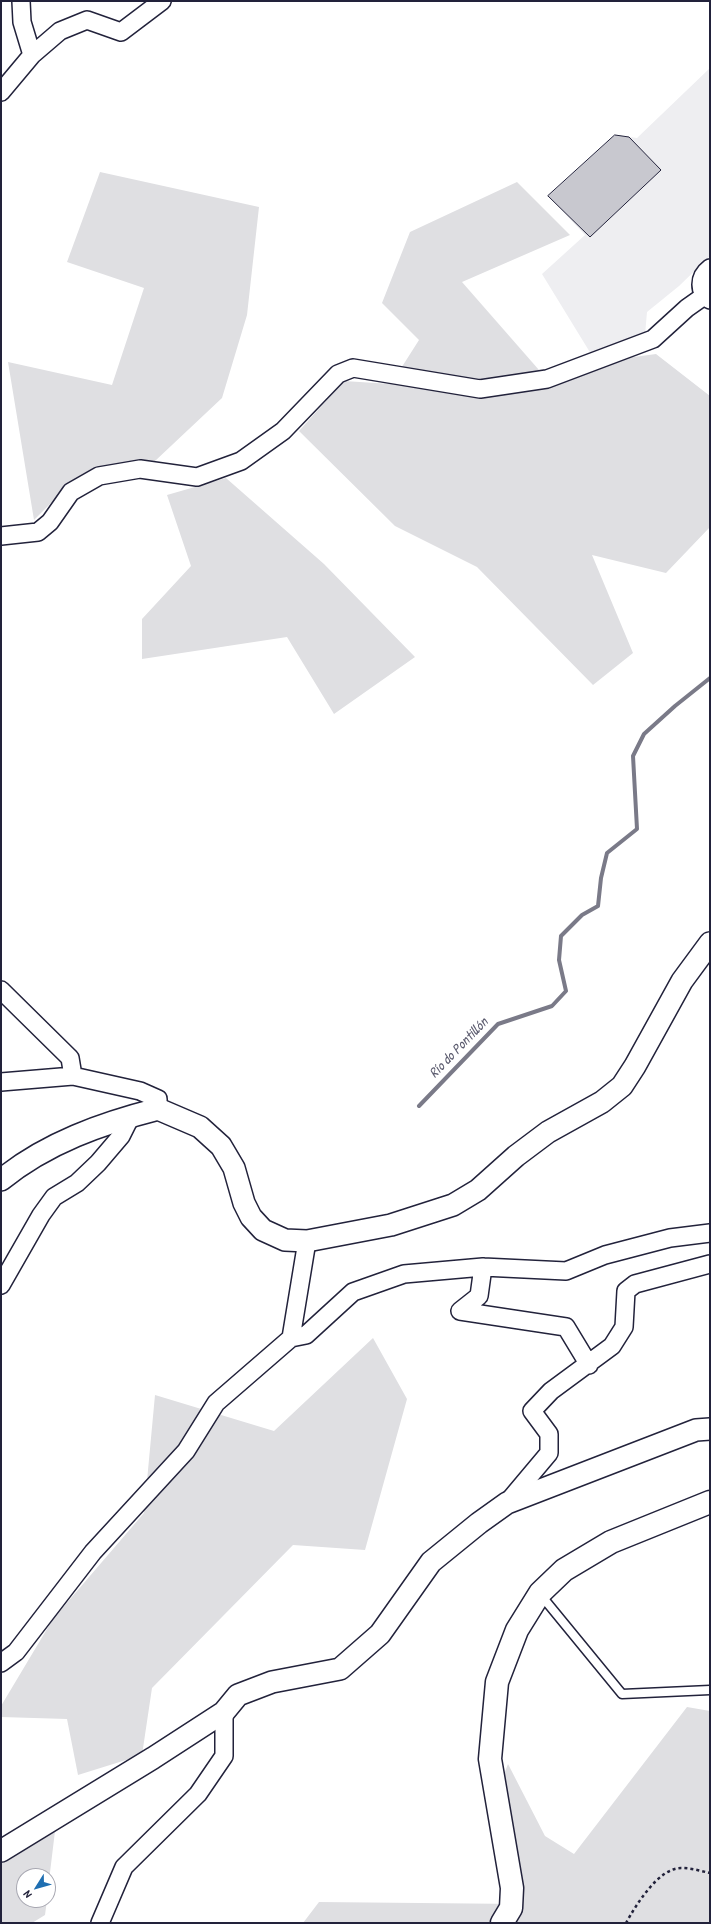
<!DOCTYPE html>
<html>
<head>
<meta charset="utf-8">
<style>
  body { margin:0 }
  #map { position:relative; width:711px; height:1924px; overflow:hidden; background:#fff; font-family:"Patrick Hand",sans-serif }
  canvas { display:block }
  .frame { position:absolute; inset:0; border:2px solid #22223b; pointer-events:none }
  .north { position:absolute; left:16px; top:1868px; width:40px; height:40px; box-sizing:border-box; background:#fff; border:1px solid #a7a7b1; border-radius:50%; rotate:233deg; font-size:11px; font-weight:700; line-height:16px; text-align:center; color:#22223b }
  .north::after { content:''; display:block; margin:auto; width:14px; height:18px; background:#1f6fb2; clip-path:polygon(50% 0,100% 100%,50% 72%,0 100%) }
</style>
</head>
<body>
<div id="map">
<canvas width="711" height="1924"></canvas>
<div class="frame"></div>
<div class="north">N</div>
</div>
<script>
const ctx = document.querySelector('canvas').getContext('2d');
ctx.lineJoin = 'round';
function fillPath(path, color) {
  ctx.fillStyle = color;
  ctx.fill(path, 'evenodd');
}
function stroke(path, color, width, dash) {
  ctx.strokeStyle = color;
  ctx.lineWidth = width;
  ctx.lineCap = dash ? 'butt' : 'round';
  ctx.setLineDash(dash || []);
  ctx.stroke(path);
}
function write(font, color, halo, rows, align = 'center') {
  ctx.font = font + ' "Patrick Hand",sans-serif';
  ctx.lineWidth = 4;
  ctx.setLineDash([]);
  ctx.textBaseline = 'middle';
  ctx.strokeStyle = halo;
  ctx.fillStyle = color;
  for (const [text, x, y, turn = 0] of rows) {
    ctx.save();
    ctx.translate(x, y);
    ctx.rotate((+turn || 0) * Math.PI / 180);
    ctx.textAlign = isNaN(turn) ? turn : align;
    if (halo) ctx.strokeText(text, 0, 0);
    ctx.fillText(text, 0, 0);
    ctx.restore();
  }
}
fillPath(new Path2D(`
  M710 68V256L679 286 647 312 645 335 591 354 542 274 585 235 548 196 615 135 637 138Z`), '#eeeef1');
fillPath(new Path2D(`
  M100 172 259 207 247 315 222 398 155 461 74 480 34 520 8 362 112 385 144 288 67 262Z
  M517 182 570 235 462 282 539 370 656 354 710 396V527L666 573 592 555 633 653 593 685 477 567 395 526 299 431 344 381 391 384 419 340 382 303 410 232Z
  M226 478 324 564 415 657 334 714 287 637 142 659V619L191 566 167 495Z
  M373 1338 407 1399 365 1550 293 1545 152 1688 142 1755 78 1775 67 1719 1 1717V1706L53 1619 144 1513 155 1395 274 1431Z
  M687 1707 710 1711V1923H303L319 1902 520 1904 503 1777 508 1764 545 1836 574 1854Z
  M55 1831 48 1889V1876H24V1900H47L45 1915 32 1923H1V1864Z`), '#dfdfe2');
stroke(new Path2D(`
  M419 1106 498 1024 552 1006 566 991 559 960 561 936 582 915 598 906 601 878 607 853 637 829 633 756 644 734 675 706 710 678`), '#7a7a88', 4);
const building = new Path2D(`
  M615 135 629 137 661 170 590 237 548 196Z`);
fillPath(building, '#c8c8cf');
stroke(building, '#22223b', 1);
const service = new Path2D(`
  M540 1594 622 1694 710 1690`);
const minor = new Path2D(`
  M21 1 22 22 32 55
  M1 92 32 55 60 31 87 20 121 32 162 1
  M710 268C698 277 698 292 710 300
  M1 536 38 532 50 522 71 492 99 476 140 469 197 477 241 461 283 431 338 374 353 368 480 389 547 379 653 339 687 308 704 296
  M1 990 70 1058 73 1076 140 1091 158 1099V1109
  M1 1082 73 1076
  M483 1267 479 1296 460 1311 566 1327 589 1365
  M1 1285 41 1215 54 1197 77 1183 98 1163 121 1136 131 1116
  M291 1338 306 1335 353 1292 404 1274 483 1267 566 1271 605 1255 670 1238 710 1233
  M507 1503 549 1453V1434L532 1411 551 1391 612 1346 624 1327 626 1291 635 1284 710 1264
  M1 1663 16 1652 93 1552 186 1451 216 1403 291 1338 307 1241
  M100 1923 124 1867 198 1794 224 1756V1712`);
const tertiary = new Path2D(`
  M1 1180C46 1143 103 1123 158 1109L200 1127 221 1146 234 1168 244 1203 251 1217 263 1230 285 1240 307 1241 391 1225 453 1205 478 1190 516 1156 548 1132 602 1102 622 1086 635 1066 682 981 710 943
  M1 1851 153 1758 224 1712 238 1695 272 1682 340 1669 380 1634 431 1562 479 1523 507 1503 696 1430 710 1429`);
const secondary = new Path2D(`
  M502 1923 511 1908 512 1888 490 1759 497 1682 517 1630 540 1593 564 1570 611 1542 710 1502`);
stroke(service, '#22223b', 11);
stroke(minor, '#22223b', 20);
stroke(tertiary, '#22223b', 24);
stroke(secondary, '#22223b', 25);
stroke(new Path2D(`
  M626 1923C636 1905 659 1867 682 1868 691 1868 701 1871 710 1873`), '#22223b', 2.5, [3, 3]);
stroke(service, '#fff', 8);
stroke(minor, '#fff', 17);
stroke(tertiary, '#fff', 21);
stroke(secondary, '#fff', 22);
write('italic 14px', '#5c5c6f', '#fff', [
  ["Río do Pontillón",459,1048,-46]
]);
</script>
</body>
</html>
